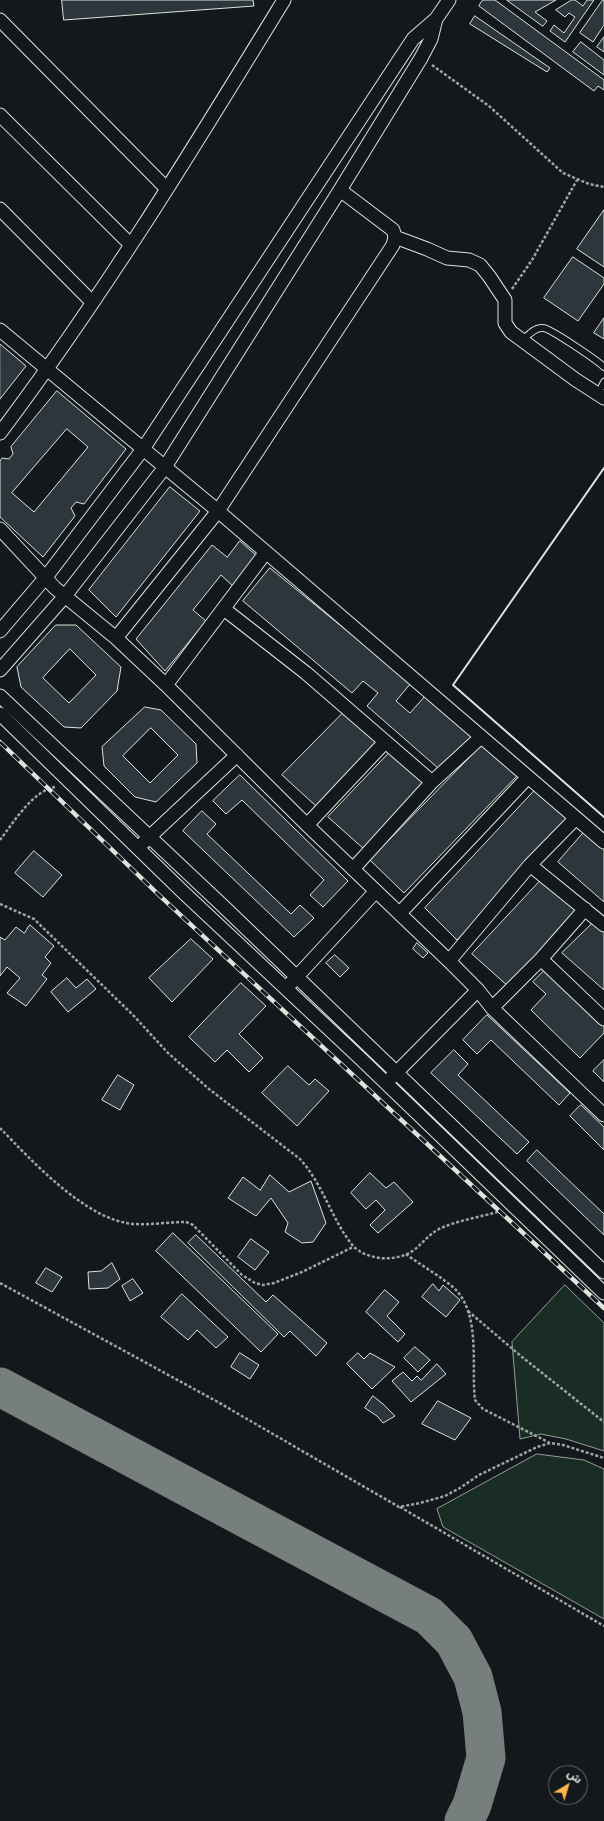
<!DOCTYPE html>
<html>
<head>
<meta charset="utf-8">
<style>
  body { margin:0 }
  #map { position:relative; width:604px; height:1821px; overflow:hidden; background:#14181c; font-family:Inter,"Noto Sans Arabic",sans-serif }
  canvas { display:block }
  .north { position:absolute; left:548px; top:1765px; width:40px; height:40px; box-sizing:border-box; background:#14181c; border:1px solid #626a69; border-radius:50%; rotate:38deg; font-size:11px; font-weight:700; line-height:16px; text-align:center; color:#d8e6dc }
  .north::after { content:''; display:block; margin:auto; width:14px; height:18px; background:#ffb74d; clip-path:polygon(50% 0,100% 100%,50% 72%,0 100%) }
</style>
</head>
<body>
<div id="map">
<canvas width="604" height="1821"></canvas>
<div class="north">ش</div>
</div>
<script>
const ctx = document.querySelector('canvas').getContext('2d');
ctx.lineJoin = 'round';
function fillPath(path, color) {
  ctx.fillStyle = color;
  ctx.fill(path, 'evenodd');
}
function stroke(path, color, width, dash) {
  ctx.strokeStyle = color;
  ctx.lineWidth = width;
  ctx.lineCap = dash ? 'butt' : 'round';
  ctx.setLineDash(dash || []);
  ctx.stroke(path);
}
const green = new Path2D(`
  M565 1285 604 1323V1451L566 1439 541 1434 520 1439 512 1342Z
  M537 1454 584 1460 604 1469V1619L443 1527 437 1509Z`);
fillPath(green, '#1a2d24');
stroke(green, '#939e99', 1);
stroke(new Path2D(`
  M0 1387 429 1616 454 1641 473 1677 482 1712 486 1758 472 1805 464 1821`), '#767f7c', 39);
const building = new Path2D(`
  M62 0H253L254 6 64 20Z
  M483 0H495L604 80V90L598 86 594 91 479 6Z
  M507 0H556L535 12 547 21 543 26Z
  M572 0H575L583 6 587 0H594L565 42 550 31 554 25 564 33 575 17 569 13 565 17 556 10Z
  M603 0H604V25L593 42 580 33Z
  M475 16 550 68 547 72 470 24Z
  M604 37V52L597 47Z
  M581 42 604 60V75L573 52Z
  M604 210V267L577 249Z
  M573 257 604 278V284L578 321 544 298Z
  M604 318V339L594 333Z
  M0 344 26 366 0 399Z
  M57 391 126 449 84 504 76 502 71 508 75 516 43 557 0 517V461L2 458 9 459 13 454 11 447ZM67 429 88 447 34 512 12 493Z
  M170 487 200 511 116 617 89 590Z
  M240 541 258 557 234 587 221 575 193 610 206 621 165 671 136 639 212 545 227 557Z
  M270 568 411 683 396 701 410 713 426 695 474 735 438 768 367 706 378 693 363 681 352 693 243 601Z
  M56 625H76L121 667 117 691 81 728 64 727 21 687 17 667ZM70 649 96 675 69 703 43 678Z
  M145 707 161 710 196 744 197 763 156 802 135 797 104 766 102 747ZM151 728 178 755 150 783 123 756Z
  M345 711 377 741 316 806 282 775Z
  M482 745 517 776 404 893 370 860Z
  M391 751 428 783 365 850 328 817Z
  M240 775 348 881 323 907 310 895 324 880 242 800 226 814 213 801Z
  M537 788 571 819 457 940 425 908Z
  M202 811 216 824 207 834 291 914 300 905 314 918 294 937 183 831Z
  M586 830 604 845V902L558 862Z
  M34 851 62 875 43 897 15 873Z
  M543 878 580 910 509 987 472 954Z
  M594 922 604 930V990L562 953Z
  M30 925 54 946 45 957 51 963 42 975 47 979 26 1006 7 993 20 978 7 967 0 976V937L5 940 16 927 24 933Z
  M191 939 213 959 172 1002 149 978Z
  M417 943 428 953 423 958 413 949Z
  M335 955 349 968 340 977 326 963Z
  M547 968 604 1023V1033L580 1058 531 1010 546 994 533 982Z
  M67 978 76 988 87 979 96 989 68 1012 51 992Z
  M241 983 266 1006 239 1034 263 1058 249 1072 227 1050 215 1062 189 1037Z
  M487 1015 570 1093 559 1105 491 1040 477 1054 463 1040Z
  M454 1050 468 1064 458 1075 529 1142 517 1154 431 1073Z
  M604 1060V1082L593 1071Z
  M288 1066 309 1085 315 1079 329 1091 297 1126 262 1093Z
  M118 1075 134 1085 120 1110 102 1100Z
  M581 1105 604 1127V1150L570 1116Z
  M537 1150 604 1214V1235L527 1161Z
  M370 1173 386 1188 394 1182 413 1202 378 1233 370 1225 385 1210 376 1200 366 1209 351 1193Z
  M270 1175 289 1192 311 1181 326 1223 313 1242 302 1243 285 1232 288 1223 271 1198 256 1216 228 1198 243 1177 260 1190Z
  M173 1233 278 1334 261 1352 156 1251Z
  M196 1235 266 1302 273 1295 327 1343 316 1356 290 1331 284 1337 188 1243Z
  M251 1239 269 1252 255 1270 238 1257Z
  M112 1263 120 1279 108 1288 89 1289 88 1272 101 1271Z
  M46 1268 62 1277 52 1292 36 1283Z
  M133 1279 143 1293 130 1301 122 1286Z
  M433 1284 439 1291 443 1285 460 1300 446 1317 422 1297Z
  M385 1290 399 1302 387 1316 405 1334 398 1342 366 1312Z
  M182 1294 228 1337 216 1348 197 1330 188 1340 161 1317Z
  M415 1347 430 1360 418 1372 404 1358Z
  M240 1353 259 1365 250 1379 231 1367Z
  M358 1353 364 1359 370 1353 395 1367 372 1389 347 1364Z
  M437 1364 446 1374 411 1402 392 1381 403 1372 412 1381 417 1376 421 1380Z
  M373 1396 383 1404 395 1416 383 1423 377 1416 365 1408Z
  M438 1401 471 1418 455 1440 422 1424Z`);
fillPath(building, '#2c363c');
stroke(building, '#d8e6dc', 1);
const lane = new Path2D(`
  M523 340C528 335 535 327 543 328 550 328 598 361 604 367
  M598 394 604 382`);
const street = new Path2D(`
  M0 20 167 189
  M0 115 130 244
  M0 209 92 302
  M395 237 427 249 447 258 469 260 480 265 489 276 505 300V323L511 332 576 380 604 398
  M0 330 218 511 604 842
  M0 433C104 295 194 147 284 0
  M0 529 55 588 116 638 166 685 307 825 449 961 478 990 492 1008 604 1115
  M224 609 306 673 432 782
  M0 631 46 577 143 449 413 39 436 19
  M116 638 218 511 393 245 395 237 393 230 340 190
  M0 670 65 596 165 467 340 190 421 58 431 39 436 19 449 0
  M166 685 266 552
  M0 696 223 906 604 1272
  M0 714 183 892 361 1059 604 1293
  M307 825 385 742
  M144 842 237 755
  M530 865 604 925
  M353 869 432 782 481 737
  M400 913 528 777
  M541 959 604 1019
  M449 961 530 865 576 818
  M291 983 376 891
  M492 1008 541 959 585 909
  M391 1078 478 990`);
stroke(lane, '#d8e6dc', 8);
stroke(street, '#d8e6dc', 15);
stroke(new Path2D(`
  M432 65 489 106 563 173 589 184 604 187
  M512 289 532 260 577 180
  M0 840C13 823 34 789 56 787
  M0 904 34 919 133 1015 168 1053 209 1089 300 1159C320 1181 329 1210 345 1235 348 1239 351 1244 354 1247 370 1261 397 1262 414 1250 423 1243 428 1235 439 1229 458 1220 481 1217 501 1211
  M0 1128C32 1161 87 1221 134 1224 151 1225 169 1222 186 1222L193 1225 242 1275 255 1283 263 1285 274 1283 302 1272 353 1247
  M406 1254C420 1265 444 1278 456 1290 481 1317 471 1367 475 1400L483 1409 550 1443
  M0 1283 216 1401 399 1507 420 1503 445 1496 460 1488 479 1475 537 1447 550 1443 563 1445 604 1458
  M468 1311 522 1357 604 1422
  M400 1507 604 1626`), '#9da8a2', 2.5, [3, 2]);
stroke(lane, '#14181c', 6);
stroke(street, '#14181c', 13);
const rail = new Path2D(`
  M0 742 160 896 604 1308`);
stroke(rail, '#d8e6dc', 4.5);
stroke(rail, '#14181c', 3, [9]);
stroke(new Path2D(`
  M604 468 453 685 604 817`), '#d8e6dc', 2);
</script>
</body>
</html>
